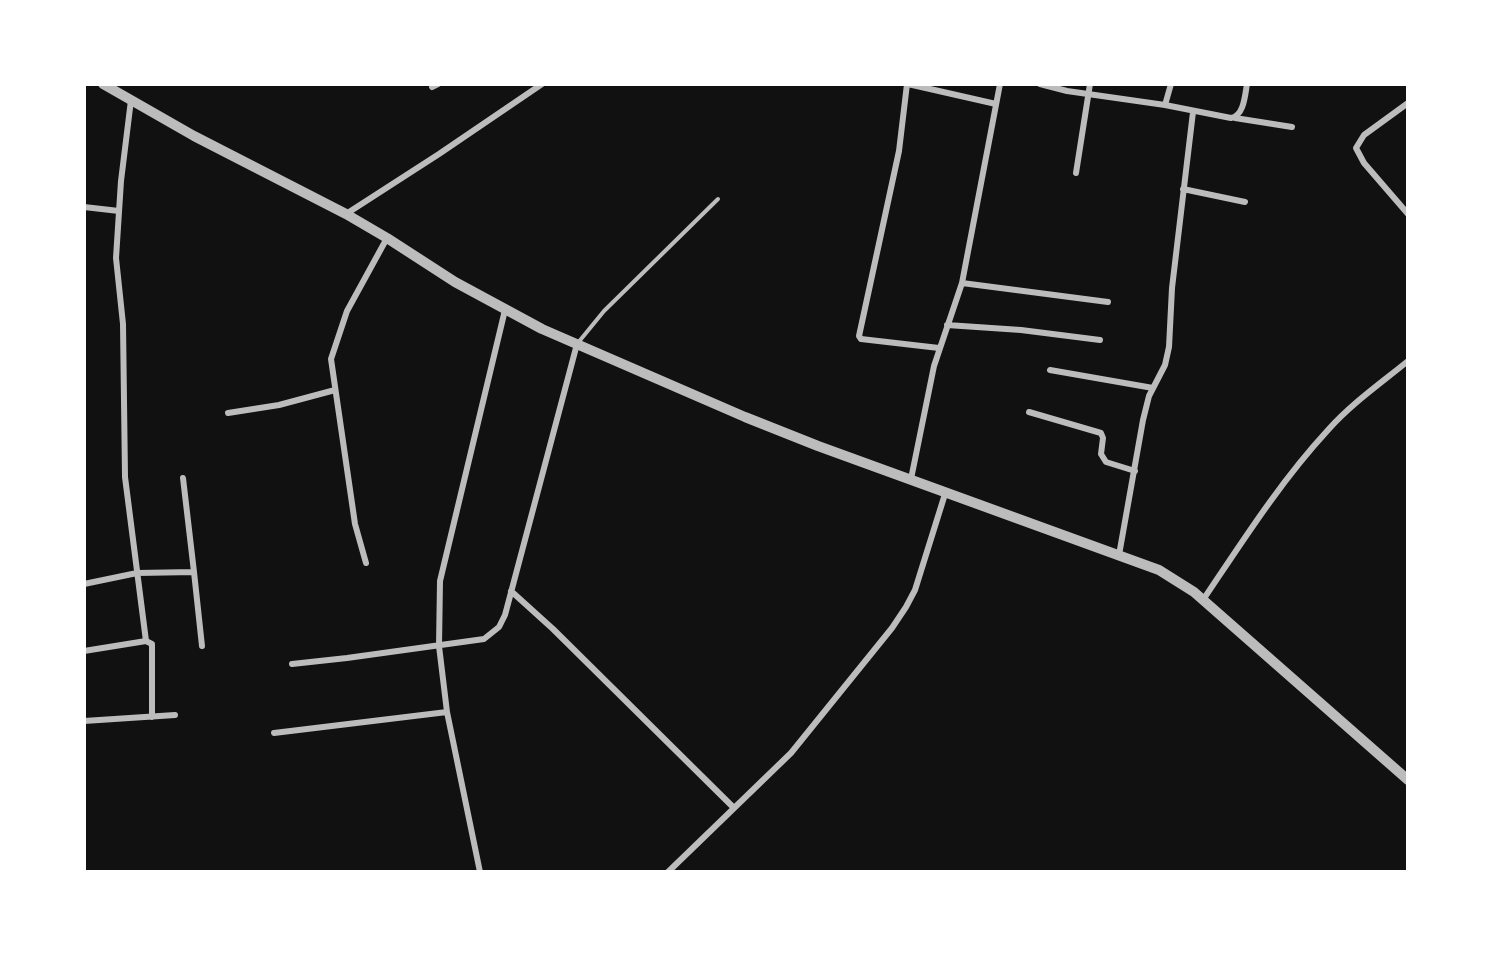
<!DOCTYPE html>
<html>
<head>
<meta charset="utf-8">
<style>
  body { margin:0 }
  #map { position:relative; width:1492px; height:956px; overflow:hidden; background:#111; font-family:"PT Sans",sans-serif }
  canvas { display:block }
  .frame { position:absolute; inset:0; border:86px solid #fff; pointer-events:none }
</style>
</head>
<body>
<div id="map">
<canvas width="1492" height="956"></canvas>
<div class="frame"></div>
</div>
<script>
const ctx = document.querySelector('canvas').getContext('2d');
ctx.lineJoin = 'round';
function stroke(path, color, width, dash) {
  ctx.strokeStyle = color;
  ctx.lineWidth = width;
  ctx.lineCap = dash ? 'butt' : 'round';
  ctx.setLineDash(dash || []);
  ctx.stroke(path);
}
stroke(new Path2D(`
  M577 344 604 311 718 199`), '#bcbcbc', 4);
stroke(new Path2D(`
  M907 84 899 151 859 336 861 339 939 348
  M908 84 996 104
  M1040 84 1067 91 1165 105 1231 118C1244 116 1245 95 1247 84
  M432 87 438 84
  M131 100 121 181 116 258 123 324 125 477 146 641
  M1408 103 1364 135 1356 148 1364 163 1408 214
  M1165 105 1171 84
  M1235 118 1292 127
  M1076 173 1090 84
  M1183 189 1245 202
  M84 207 119 211
  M346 214 439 154 542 84
  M962 283 1108 302
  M947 325 1021 330 1100 340
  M1050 370 1153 388
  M1029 412 1101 433 1103 438 1101 454 1106 462 1135 471
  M228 413 279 405 335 390
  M911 479 934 366 962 283 1000 84
  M1119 555 1143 420 1149 396 1165 365 1169 347 1172 288 1193 112
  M366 563 355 524 331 359 347 311 387 238
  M194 572 202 646
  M84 584 137 573 194 572 183 478
  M511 591 553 629 734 808
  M1203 600C1242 542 1280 482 1328 430 1351 404 1381 383 1408 361
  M84 651 146 641 152 644V717
  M292 664 347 658 484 639 499 627 505 615 577 344
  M84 721 175 715
  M274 733 447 712
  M480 872 447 712 439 646 440 581 505 310
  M668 872 791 753 892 628 906 607 915 590 945 494`), '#bcbcbc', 6);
stroke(new Path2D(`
  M103 84 194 136 346 214 387 238 455 282 542 329 745 417 818 446 1159 570 1194 592 1408 780`), '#bcbcbc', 10);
</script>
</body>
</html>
